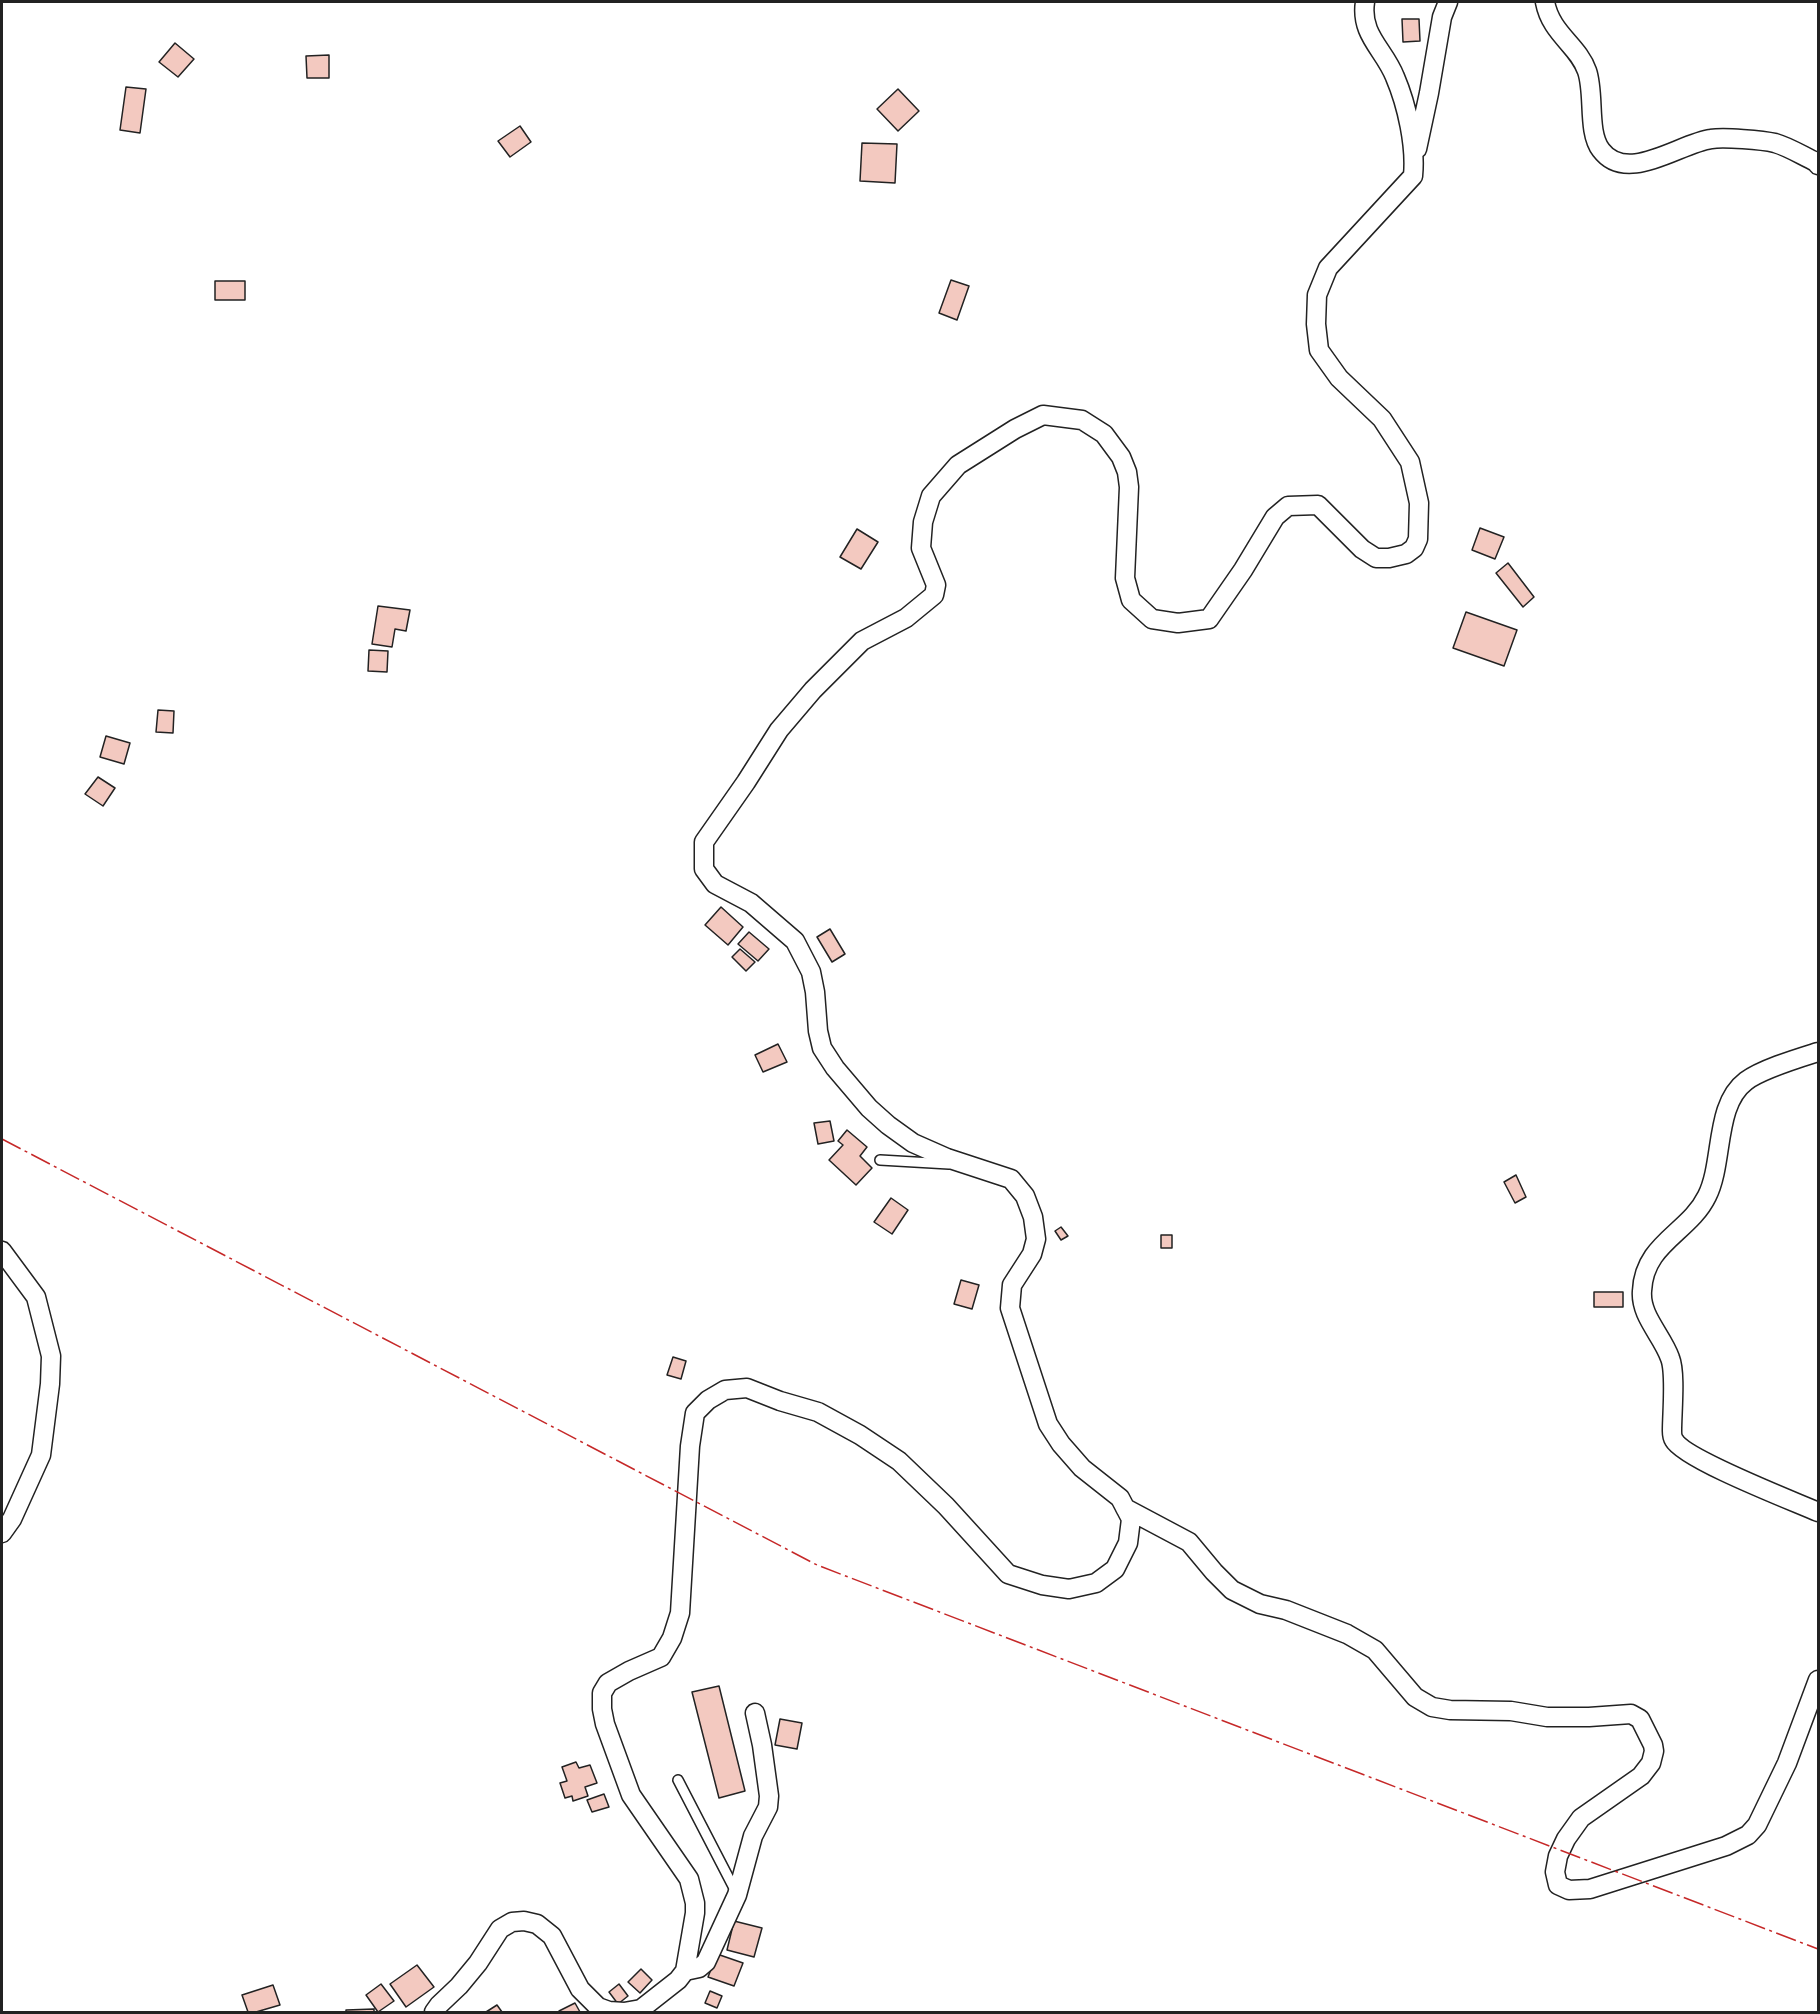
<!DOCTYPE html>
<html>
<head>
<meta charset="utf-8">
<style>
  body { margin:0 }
  #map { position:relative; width:1820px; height:2014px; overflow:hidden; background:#fff; font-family:Montserrat,sans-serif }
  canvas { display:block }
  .frame { position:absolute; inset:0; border:3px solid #222; pointer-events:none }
</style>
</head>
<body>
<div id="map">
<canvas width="1820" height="2014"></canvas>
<div class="frame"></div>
</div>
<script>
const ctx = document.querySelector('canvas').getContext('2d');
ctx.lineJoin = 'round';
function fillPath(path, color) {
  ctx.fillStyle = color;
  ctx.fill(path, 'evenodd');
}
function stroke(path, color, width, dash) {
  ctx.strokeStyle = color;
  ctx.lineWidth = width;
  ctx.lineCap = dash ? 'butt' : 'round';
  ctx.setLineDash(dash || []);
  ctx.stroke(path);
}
const building = new Path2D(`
  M1402 19H1419L1420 41 1403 42Z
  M175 43 194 59 178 77 159 62Z
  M329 55V78H307L306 56Z
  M126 87 146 89 140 133 120 130Z
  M898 89 919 111 898 131 877 109Z
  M520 126 531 142 510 157 498 141Z
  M862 143 897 144 895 183 860 181Z
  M951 280 969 286 957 320 939 313Z
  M215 281H245V300H215Z
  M1480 528 1504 537 1495 559 1472 550Z
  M857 529 878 542 861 569 840 557Z
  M1508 563 1534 597 1523 607 1496 573Z
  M378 606 410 610 406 631 395 629 392 647 372 644Z
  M1466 612 1517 630 1504 666 1453 648Z
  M369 650 388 651 387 672 368 671Z
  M158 710 174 711 173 733 156 732Z
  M106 736 130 743 124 764 100 757Z
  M98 777 115 788 103 806 85 794Z
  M721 907 743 927 728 945 705 925Z
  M830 929 845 954 832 962 817 937Z
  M749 932 769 949 758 961 738 944Z
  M740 949 755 962 746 971 732 957Z
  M778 1044 787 1062 763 1072 755 1055Z
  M830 1121 834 1141 818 1144 814 1123Z
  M847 1130 867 1147 860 1156 872 1168 856 1185 829 1160 843 1145 838 1141Z
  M1516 1175 1526 1197 1515 1203 1504 1182Z
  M891 1198 908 1210 892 1234 874 1222Z
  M1061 1227 1068 1236 1061 1240 1055 1231Z
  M1161 1235H1172V1248H1161Z
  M961 1280 979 1285 972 1309 954 1304Z
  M1594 1292H1623V1307H1594Z
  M673 1357 686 1361 681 1379 667 1375Z
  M719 1686 745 1791 719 1798 692 1692Z
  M780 1719 802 1723 797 1749 775 1745Z
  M576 1762 579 1768 590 1765 597 1783 585 1787 588 1796 573 1801 572 1796 565 1798 560 1783 567 1781 562 1767Z
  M604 1794 609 1807 592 1812 587 1800Z
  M734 1921 762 1928 754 1957 727 1950Z
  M717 1954 743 1963 734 1986 708 1977Z
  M417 1965 434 1987 406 2007 390 1984Z
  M641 1969 652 1980 640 1993 628 1982Z
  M381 1984 394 2001 378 2012 366 1995Z
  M619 1984 628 1996 618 2004 609 1992Z
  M273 1985 280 2005 256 2012H248L242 1995Z
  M710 1991 722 1996 717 2008 705 2003Z
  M575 2003 580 2012H560L559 2011Z
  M497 2005 502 2012H486Z
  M374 2009V2012H346V2010Z`);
fillPath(building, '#f3c9c0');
stroke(building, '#222', 1.5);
const service = new Path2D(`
  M880 1160 949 1164
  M678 1780 736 1892`);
const minor = new Path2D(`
  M1545 2C1551 34 1578 45 1587 71 1595 94 1587 132 1601 150 1627 185 1680 143 1711 139 1724 137 1762 140 1775 143 1789 147 1803 156 1816 162L1818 165
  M1417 149 1429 93 1442 17 1448 2
  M1818 1052C1799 1058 1762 1069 1746 1081 1714 1105 1724 1162 1707 1196 1689 1233 1644 1243 1642 1291 1640 1316 1662 1335 1670 1358 1676 1373 1672 1412 1672 1431 1672 1434 1672 1437 1674 1440 1684 1459 1793 1501 1818 1512
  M2 1251 36 1297 51 1356 50 1384 41 1455 12 1519 2 1533
  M1125 1508 1189 1542 1214 1572 1232 1590 1260 1604 1286 1610 1347 1634 1375 1650 1415 1697 1432 1707 1450 1710 1511 1711 1547 1717H1589L1631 1714 1640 1719 1653 1745 1654 1751 1651 1763 1641 1776 1581 1818 1566 1839 1558 1856 1555 1872 1558 1885 1569 1890 1590 1889 1726 1846 1748 1835 1757 1825 1787 1763 1818 1680
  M685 1971 699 1968 706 1962 737 1895 753 1836 768 1807 769 1796 762 1745 755 1713
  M434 2012 439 2005 459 1986 478 1963 500 1929 512 1922 524 1921 537 1924 552 1936 580 1989 598 2007 609 2011 624 2012 641 2009 678 1980 685 1971 695 1913V1903L689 1879 631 1795 605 1724 602 1709V1693L608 1683 629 1671 661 1657 672 1638 680 1613 690 1446 695 1413 708 1400 725 1390 747 1388 780 1401 818 1412 860 1435 899 1461 946 1506 1008 1574 1042 1585 1069 1589 1096 1583 1115 1569 1128 1543 1131 1519 1120 1498 1082 1468 1061 1444 1048 1424 1010 1308 1012 1285 1032 1254 1036 1239 1033 1217 1025 1196 1011 1179 947 1158 913 1143 888 1125 869 1108 835 1068 822 1048 818 1031 815 992 811 972 795 941 751 903 715 884 704 869V842L746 782 779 730 813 690 862 641 906 618 934 595 936 585 921 548 923 522 931 496 958 465 1015 429 1043 415 1082 420 1104 434 1121 457 1127 472 1129 487 1125 578 1131 600 1152 619 1178 623 1209 619 1243 570 1275 517 1288 506 1318 505 1362 549 1376 558H1389L1406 554 1414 548 1418 539 1419 503 1410 462 1382 419 1339 378 1319 350 1316 324 1317 295 1328 268 1413 176C1416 146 1407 105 1395 77 1384 49 1360 35 1365 2`);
stroke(service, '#222', 12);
stroke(minor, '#222', 21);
stroke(service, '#fff', 9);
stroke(minor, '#fff', 18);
stroke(new Path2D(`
  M2 1139 817 1565 1818 1949`), '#c62828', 1.5, [21, 4.5, 3, 4.5]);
</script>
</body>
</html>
